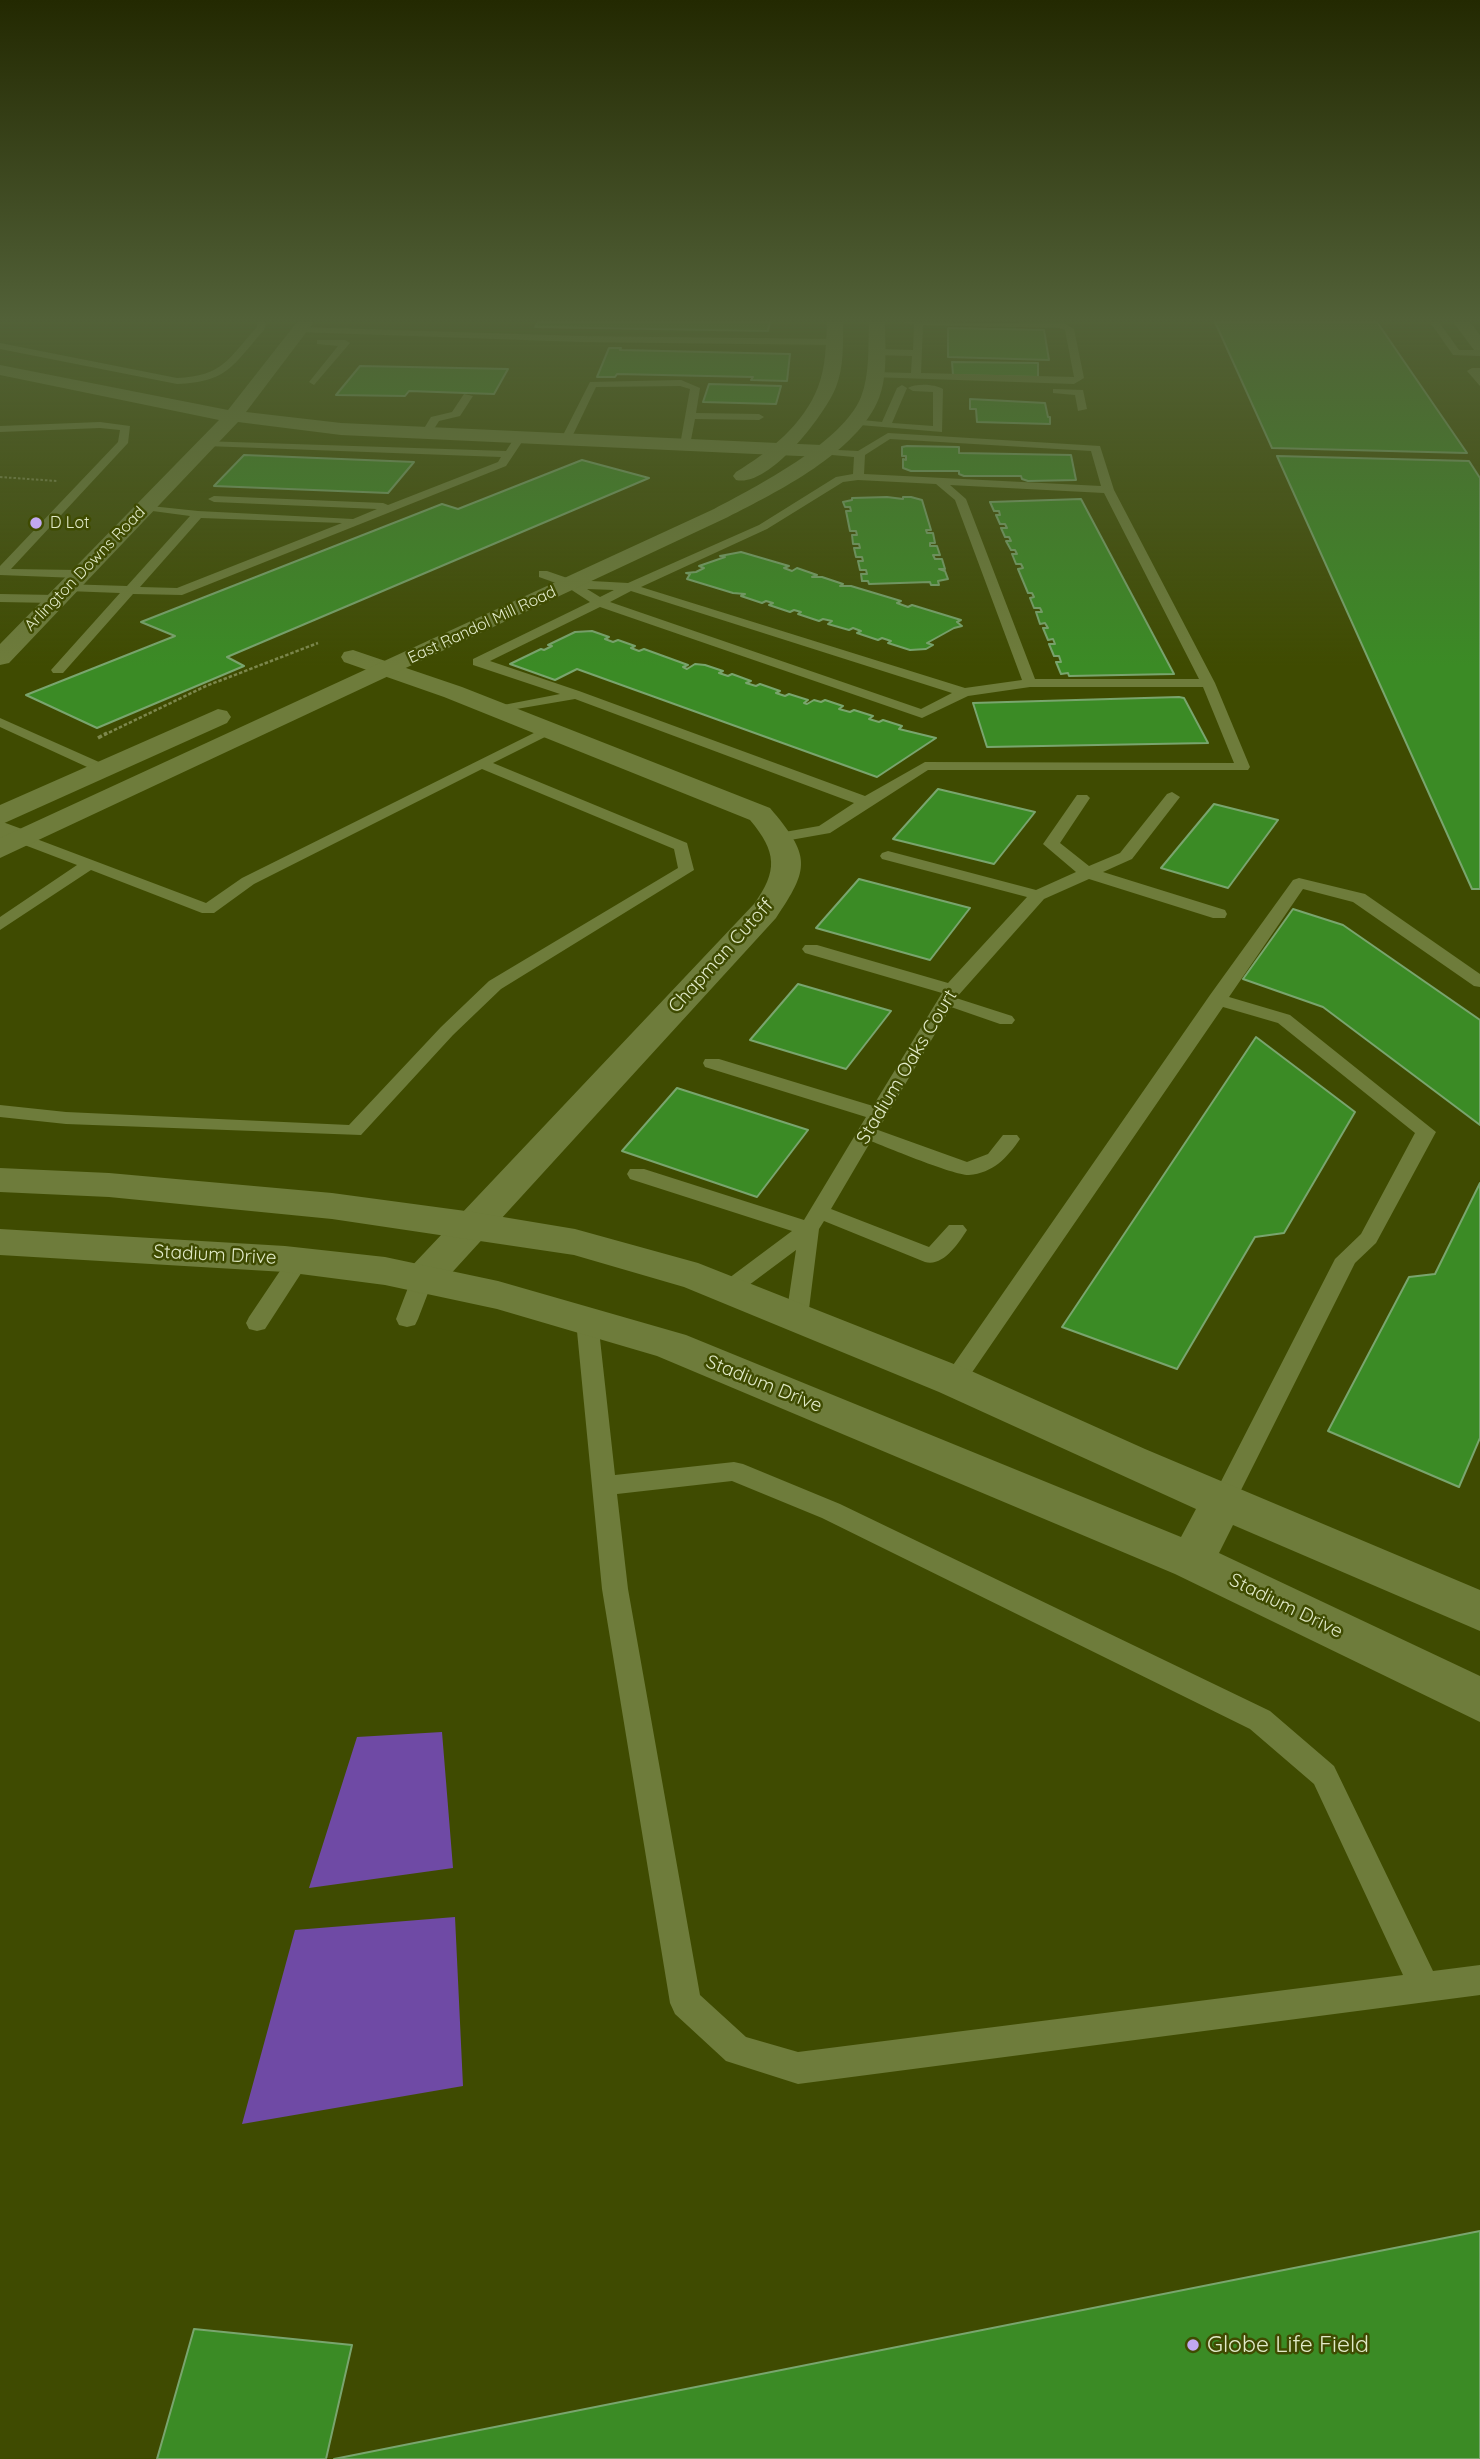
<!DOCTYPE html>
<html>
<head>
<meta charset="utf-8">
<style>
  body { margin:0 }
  canvas { display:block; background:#3f4b01 }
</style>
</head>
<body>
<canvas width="1480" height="2459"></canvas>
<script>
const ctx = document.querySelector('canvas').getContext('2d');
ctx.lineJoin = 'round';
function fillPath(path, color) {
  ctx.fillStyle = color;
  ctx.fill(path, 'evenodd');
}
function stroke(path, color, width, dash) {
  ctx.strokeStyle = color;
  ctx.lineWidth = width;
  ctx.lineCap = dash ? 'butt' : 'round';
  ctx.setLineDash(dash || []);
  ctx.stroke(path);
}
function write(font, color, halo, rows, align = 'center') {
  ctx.font = font + ' Quicksand,sans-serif';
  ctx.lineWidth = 5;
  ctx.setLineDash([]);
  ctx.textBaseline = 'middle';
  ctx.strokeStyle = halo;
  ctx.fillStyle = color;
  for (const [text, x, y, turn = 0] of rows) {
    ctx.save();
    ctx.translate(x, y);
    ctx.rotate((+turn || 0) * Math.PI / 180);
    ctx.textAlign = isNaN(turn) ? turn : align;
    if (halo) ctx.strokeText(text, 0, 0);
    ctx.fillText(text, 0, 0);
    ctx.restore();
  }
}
fillPath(new Path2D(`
  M442 1732 453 1868 309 1888 357 1737Z
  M455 1917 463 2086 242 2124 295 1930Z`), '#6f4aa5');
const building = new Path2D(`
  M538 322H770L768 331 535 327Z
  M1215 322H1377L1467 453 1272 448Z
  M948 328 1044 330 1049 360 948 357Z
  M609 348H621L620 350 790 354 787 381 751 380 753 377 617 374 615 377H597Z
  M952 362 1038 363V377L953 375Z
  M360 366 508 369 494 394 409 391 405 396 336 395Z
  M709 384 781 386 776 404 703 402Z
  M970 399 1045 403 1048 417H1050V424L977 422 976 409H970Z
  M907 446 959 447V453L1071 455 1076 480 1028 481 1022 479 1021 476H964L959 474V471H911L903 468V459L906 460V456H902V447Z
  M244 455 414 462 388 493 214 486Z
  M1277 456 1469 461 1480 478V889H1472Z
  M582 460 649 478 227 657 244 666 97 728 26 695 175 636 141 622 442 504 458 509Z
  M887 497 903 499V497H911L922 500 931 530H926L927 533H933L935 543H930V546H937L940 555H933L935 559H942L945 569H939L945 571 948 579 938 581 939 585H931L930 582 869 584 868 581H862L861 574H867L866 570H860L858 561H863L862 557H856L854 548H860L859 544H853L852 535H857L856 531H850L846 511H851L850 507H845L843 502 852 500V498Z
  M1081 499 1174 674 1069 676 1068 673 1061 674 1056 662H1061L1059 656H1054L1049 644H1055L1053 639 1048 640 1043 628H1048L1045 623 1040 624 1036 612H1042L1040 608H1034L1030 598 1034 597 1032 593H1028L1018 569 1023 568 1021 564H1016L1012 554H1017L1015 550H1011L1006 541H1011L1009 537H1005L1001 528H1007L1005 524H1000L996 515H1000L999 511H994L990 502Z
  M741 552 789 566 784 568 792 571 797 568 817 575 812 577H822L843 584 840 586H851L901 601 897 603 908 607 912 605 961 620 957 622 962 626 954 628 927 643 933 645 926 649 910 650 888 643 891 641 882 638 878 640 857 633 861 631 853 628 849 630 828 624 832 621 823 619 819 621 798 614 801 612 794 610 790 612 769 605 773 603 766 601 762 603 741 596 745 594 733 593 687 579 690 574 686 573 696 572 704 568 699 566 725 557 720 556Z
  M592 631 609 637 605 639 613 642 618 640 635 646 631 648 639 651 644 649 688 665 683 667 687 669 695 664 705 665 723 671 719 673 728 676 732 674 751 681 746 683 756 686 760 684 780 691 776 693 785 696 789 694 808 700 804 703 807 704 814 700 821 702 825 700 843 706 839 709 850 712 854 710 873 716 869 719 879 722 883 720 902 726 899 729 936 738 877 777 577 669 555 680 510 664 541 649 544 650 552 646 548 645 575 632Z
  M1179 697 1184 698 1208 743 987 747 973 703Z
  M938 789 1035 812 994 864 893 839Z
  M1214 804 1278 820 1228 888 1161 868Z
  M859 879 970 908 930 960 816 928Z
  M1293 909 1343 925 1480 1020V1125L1323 1007 1243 979Z
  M798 984 891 1011 846 1069 750 1040Z
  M1256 1037 1355 1112 1284 1233 1255 1237 1177 1369 1062 1327Z
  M677 1088 808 1130 757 1197 622 1151Z
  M1480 1183V1438L1459 1487 1328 1431 1409 1277 1435 1274Z
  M1480 2231V2459H334Z
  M194 2329 352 2345 326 2459H157Z`);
fillPath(building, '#3b8b25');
stroke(building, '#79a56e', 2);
stroke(new Path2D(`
  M0 477 57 481`), '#7c874c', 2, [2.5, 2]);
stroke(new Path2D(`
  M104 735 206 686 318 643`), '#7c874c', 2.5, [3.5, 2]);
stroke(new Path2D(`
  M98 738 107 733`), '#7c874c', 3.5, [4.5, 2.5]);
fillPath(new Path2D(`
  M257 322H266L264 330C232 366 228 382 177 384L0 349V343L177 378C223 376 228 359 257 327Z
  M901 322 1064 323 1074 329 1084 378 1074 384 871 377 869 375 874 372 911 373 912 356 876 355 871 352 876 349 913 350 914 325ZM923 325 1059 328 1065 330 1074 377 921 373Z
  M1430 322H1439L1459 350H1480V356L1453 355Z
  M301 327 581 336 834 339 839 342 834 345 581 342 298 332V328Z
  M317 340H345L350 343 314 385 309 382 338 346 317 344Z
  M1472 368H1480V386L1467 371Z
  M681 380 700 388 696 413 759 414 764 417 759 420 695 419 690 445 685 448 680 445 690 389 680 386 596 387 570 441 565 444 560 441 590 382Z
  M902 385 907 388 892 423 933 426V392L913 391 908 388C916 383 935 384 943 389L942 432 848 424V420L852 419 882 422 897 388Z
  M1053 389 1083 390 1087 409 1078 411 1075 395 1053 393Z
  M464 394 473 396 460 416 439 421 429 437H421L420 435 431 417 452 412Z
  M100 422 130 426 128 443 11 569 78 570 84 574 78 578 0 575V566L118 442 120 430 100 428 0 432V426Z
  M888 433 1100 446 1114 490 1215 683 1250 767 1248 770H928L830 833 779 842 771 837 773 834 819 826 854 803 575 699 493 713V707L560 694 473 665V659L590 602 567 587 539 577V571H547L573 580 628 583 759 525 836 477 853 474 854 457 821 454 817 453V449L858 451ZM890 439 1091 451 1101 486 864 474 865 455ZM858 480 936 484 955 500 1022 680 965 688 641 587 767 529 843 482ZM950 485 1104 493 1199 679H1035L966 499ZM587 589 614 590 600 597ZM631 591 952 693 921 709 610 602ZM600 607 922 718 968 696 1030 687H1203L1234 763 925 762 865 796 579 691 490 661Z
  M519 436 524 439 506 466 182 595 133 594 63 673H53L51 670 120 593 67 591 63 590V584L127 586 190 516 145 510 139 507 141 505 198 511 353 519 377 509 214 502 208 499 214 496 383 503 388 505 498 462 501 457 206 446 201 443 202 441 506 451 515 437ZM201 518 342 523 177 588 140 587Z
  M0 594 55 595 61 599 55 603 0 602Z
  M0 718 108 766 110 769 103 773 98 772 0 727Z
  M548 726 555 730 553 733 493 763 687 843 694 870 501 989 453 1035 361 1135 66 1124 0 1117V1105L66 1112 349 1125 441 1027 489 981 678 868 674 849 482 769 254 884 214 913H202L91 870 0 930V917L77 865 14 841 12 838 14 835H26L206 903 242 878Z
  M1172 792 1180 797 1132 859 1103 872 1225 910 1227 914 1225 918H1213L1089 879 1044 899 956 998 1012 1016 1015 1020 1012 1024H1000L951 1007 878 1130 967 1162 988 1154 1003 1135H1017L1020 1139C1007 1158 993 1173 969 1175 956 1176 888 1148 871 1141L831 1209 929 1247 949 1225H963L967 1230C958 1244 943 1267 925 1262L824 1221 819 1229 808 1317 805 1323 797 1325 789 1323 786 1317 796 1250 737 1294 729 1297 721 1294 718 1289 721 1284 792 1231 630 1179 627 1174 630 1169H644L804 1220 866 1117 705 1067 703 1063 705 1059H719L873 1106 942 993 805 953 802 949 805 945H817L948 983 1027 897 882 859 880 856 882 853 888 851 1036 890 1076 872 1043 844 1077 795H1087L1090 798 1060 843 1089 866 1120 853 1167 794Z
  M1299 878 1365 894 1480 974V987L1474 986 1353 902 1303 889 1229 997 1290 1015 1436 1132 1376 1243 1355 1263 1232 1508 1223 1511 1214 1508 1211 1501 1335 1259 1361 1234 1415 1133 1278 1023 1223 1007 962 1387 954 1389 946 1387 942 1381 1210 995 1293 880Z
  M298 1254 306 1256 309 1261 265 1329 257 1331 249 1329 246 1323 249 1317 290 1256Z
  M422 1273 430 1275 433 1280 418 1319 415 1325 407 1327 399 1325 396 1319 411 1280 414 1275Z
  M587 1313 595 1315 598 1321 615 1475 734 1462 743 1464 840 1504 1270 1711 1334 1766 1433 1971 1480 1965V1995L798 2084 726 2061 675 2014 670 2003 602 1589 576 1321 579 1315ZM732 1481 822 1518 1250 1729 1314 1784 1403 1975 798 2052 746 2037 700 1995 628 1589 617 1494Z`), '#6e7c3b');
fillPath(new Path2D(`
  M297 322H314L246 412 341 423 821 445 831 451 821 457 341 435 238 422 9 663 0 665V644L219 420 0 375V365L228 410Z
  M1453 322H1470L1480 335V351L1474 350Z
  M353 650 462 687 770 808C811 856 810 868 776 918L436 1290 422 1294 408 1290 402 1280 408 1270 754 904C778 871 777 852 750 820L444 697 344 662 341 657 344 652Z
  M0 821 30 832 34 838 30 844 20 847 0 840Z`), '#6e7c3b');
fillPath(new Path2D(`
  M827 322H843C843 344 844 367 836 387 825 415 769 488 736 480L733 476 736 472C769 452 804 424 818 387 826 367 826 343 827 322Z
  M869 322H885C885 346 888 375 879 398 858 452 777 492 728 517L0 858V838L714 509C756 487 843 442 861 397 870 374 868 346 869 322Z
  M218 709 227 711 231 717 227 723 0 825V805Z
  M0 1168 109 1173 332 1193 473 1212 575 1229 698 1263 969 1370 1145 1449 1480 1590V1631L1233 1525 1219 1553 1480 1676V1722L1175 1574 657 1356 497 1309 385 1285 285 1272 0 1255V1229L285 1246 385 1257 498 1281 686 1335 1181 1537 1196 1509 939 1392 684 1287 574 1255 332 1219 109 1197 0 1192Z`), '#6e7c3b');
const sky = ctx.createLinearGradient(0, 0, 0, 666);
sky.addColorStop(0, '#232901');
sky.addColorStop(0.48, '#526138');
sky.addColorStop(1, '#52613800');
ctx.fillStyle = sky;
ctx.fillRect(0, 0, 1480, 666);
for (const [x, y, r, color] of [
  [36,523,7,"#c2a8f3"],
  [1193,2345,7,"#c2a8f3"]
]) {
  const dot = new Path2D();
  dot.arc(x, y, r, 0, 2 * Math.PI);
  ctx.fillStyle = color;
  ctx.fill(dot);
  stroke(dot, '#3f4b01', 2.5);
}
write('16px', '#e1eac8', '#3f4b01', [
  ["D Lot",50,523]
], 'left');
write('16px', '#e1eac8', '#3f4b01', [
  ["Arlington Downs Road",85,569,-46],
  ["East Randol Mill Road",482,625,-25]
]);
write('19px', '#e1eac8', '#3f4b01', [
  ["Chapman Cutoff",721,956,-48],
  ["Stadium Oaks Court",907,1067,-59],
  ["Stadium Drive",215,1255,3],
  ["Stadium Drive",764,1384,22],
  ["Stadium Drive",1286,1606,26]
]);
write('23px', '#e1eac8', '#3f4b01', [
  ["Globe Life Field",1207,2345]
], 'left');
</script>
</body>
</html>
